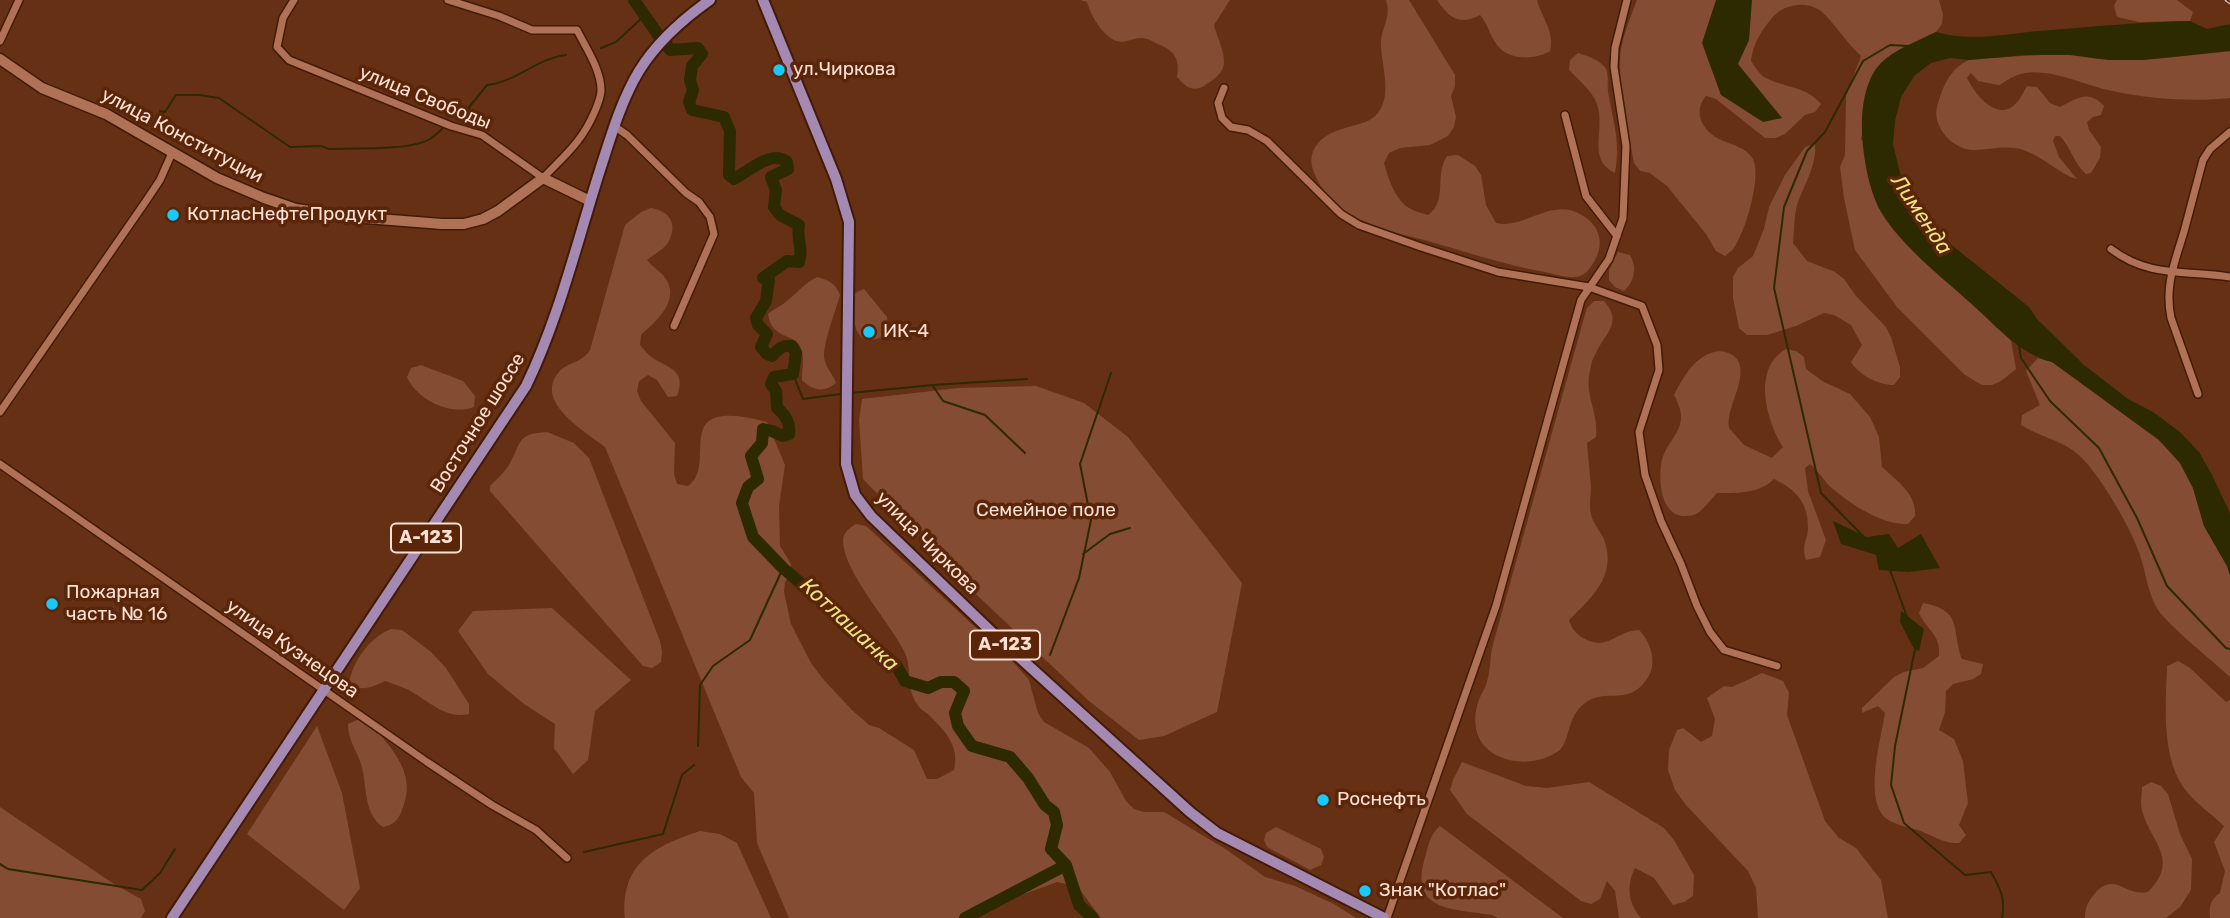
<!DOCTYPE html>
<html>
<head>
<meta charset="utf-8">
<style>
  body { margin:0 }
  canvas { display:block; background:#663015 }
</style>
</head>
<body>
<canvas width="2230" height="918"></canvas>
<script>
const ctx = document.querySelector('canvas').getContext('2d');
ctx.lineJoin = 'round';
function fillPath(path, color) {
  ctx.fillStyle = color;
  ctx.fill(path, 'evenodd');
}
function stroke(path, color, width, dash) {
  ctx.strokeStyle = color;
  ctx.lineWidth = width;
  ctx.lineCap = dash ? 'butt' : 'round';
  ctx.setLineDash(dash || []);
  ctx.stroke(path);
}
function write(font, color, halo, rows, align = 'center') {
  ctx.font = font + ' Rubik,sans-serif';
  ctx.lineWidth = 7;
  ctx.setLineDash([]);
  ctx.textBaseline = 'middle';
  ctx.strokeStyle = halo;
  ctx.fillStyle = color;
  for (const [text, x, y, turn = 0] of rows) {
    ctx.save();
    ctx.translate(x, y);
    ctx.rotate((+turn || 0) * Math.PI / 180);
    ctx.textAlign = isNaN(turn) ? turn : align;
    if (halo) ctx.strokeText(text, 0, 0);
    ctx.fillText(text, 0, 0);
    ctx.restore();
  }
}
fillPath(new Path2D(`
  M1080 0H1230L1214 25C1217 37 1225 52 1224 64 1223 70 1219 75 1215 78 1199 91 1191 94 1177 77 1180 59 1175 51 1158 44 1154 42 1147 38 1143 38 1133 37 1125 44 1116 41 1102 35 1091 16 1087 2Z
  M1386 0H1409L1455 75V86L1451 96 1456 117 1454 127 1448 136 1430 145 1400 148 1389 153 1384 163C1388 178 1396 202 1411 209 1416 212 1423 213 1428 215 1448 201 1434 175 1447 156L1458 155 1475 166 1481 175 1486 205 1496 223C1523 230 1549 199 1578 213 1601 224 1606 245 1592 265 1588 271 1584 276 1576 277 1566 278 1554 274 1545 272 1506 265 1469 253 1432 242 1409 236 1383 231 1361 220 1343 212 1324 196 1316 177 1310 165 1309 154 1318 143 1336 123 1366 129 1378 113 1392 95 1382 67 1381 46 1380 28 1392 19 1386 0Z
  M1437 0H1537C1542 19 1555 31 1550 51 1535 60 1509 61 1497 45 1490 36 1488 24 1480 15 1460 26 1449 18 1437 0Z
  M1637 0H1939L1943 14 1942 24 1936 32 1898 51 1881 63 1861 139 1991 320 2011 341 2016 369 2001 381 1992 385H1982L1965 375 1897 307 1855 250 1844 198 1840 167 1845 155 1846 96 1861 56C1846 42 1835 24 1821 11 1806 0 1783 4 1772 18 1761 31 1753 44 1751 61 1755 67 1760 75 1766 78 1785 88 1806 86 1821 104L1815 112 1805 115 1785 134 1776 138H1765L1716 99 1706 96C1692 112 1703 132 1721 140 1732 145 1746 147 1753 159 1762 176 1745 234 1733 249 1732 251 1727 254 1725 256L1716 251 1706 234 1667 186 1650 173 1640 171 1634 163C1628 129 1619 93 1620 59 1621 39 1630 19 1637 0Z
  M2117 0H2177L2193 12 2190 21 2139 22 2117 17 2114 6Z
  M2230 51V98C2192 102 2150 99 2112 91 2086 86 2044 65 2018 75 2011 77 2005 82 1999 85L1978 81 1971 73 1967 78C1974 92 1992 117 2010 108 2018 104 2023 93 2027 86L2037 87 2050 103 2060 107C2077 98 2089 89 2104 106L2101 115 2093 117 2087 122 2089 130 2101 147 2100 158 2091 173 2086 174C2074 164 2071 147 2060 136H2055L2053 141 2059 157 2077 179C2059 174 2045 158 2026 151 2008 144 1992 150 1974 150 1953 150 1932 127 1937 107 1942 88 1950 68 1969 60 1976 57 1987 58 1996 58 2021 56 2045 54 2070 55 2085 56 2099 60 2113 60 2152 61 2191 55 2230 51Z
  M1578 53C1587 56 1601 60 1606 69 1609 76 1607 84 1608 91 1613 122 1621 141 1615 173 1586 159 1606 130 1597 104 1593 92 1578 79 1569 70L1570 60Z
  M1815 144C1817 168 1802 187 1796 209 1794 220 1794 232 1793 243L1807 261 1835 272 1844 279 1856 296 1886 327 1891 337 1900 367V377L1894 385C1878 385 1859 375 1851 362L1862 345 1851 325 1834 315 1824 313 1796 326 1767 335H1747L1739 328 1733 298V277L1738 268 1753 256 1764 229 1769 207 1785 175 1805 147Z
  M651 208C669 211 678 223 669 241 666 248 654 254 647 260 652 266 658 270 663 275 683 299 657 320 641 335L640 345C645 351 651 358 658 361 675 370 685 374 677 396L668 397 657 380 648 375 639 381 637 391 641 401 675 443 674 474 677 484 688 486C714 468 683 419 724 416 738 415 754 419 767 422L785 465 779 506 780 546 791 564 790 574 785 582 784 592 791 624 811 663 823 679 852 710 869 725 879 728 914 750 927 779H937L954 770C960 746 945 731 929 715 925 712 919 708 917 704 906 689 912 668 905 653 890 622 843 572 843 540 844 532 849 528 856 524L866 526 1015 664 1029 680 1038 713 1044 722 1089 748 1110 772 1126 801 1134 809 1144 812H1164L1227 850 1265 877 1295 886 1334 904 1356 918H1101L1077 886 1057 882 986 908 968 918H789L757 843 754 793 741 777 605 447C585 431 533 402 559 372 569 361 581 364 590 350L625 225 641 212Z
  M1618 252 1630 255C1637 267 1635 281 1624 291L1615 287 1609 280V270Z
  M817 277C829 280 835 283 840 295 836 309 823 344 824 357 825 367 833 374 836 383 824 393 813 391 802 380 802 371 804 359 802 351 797 331 772 342 768 314 775 308 782 306 788 300 798 292 805 283 817 277Z
  M864 289 887 317 888 327 884 336C851 352 852 314 855 293Z
  M1594 301H1604C1624 323 1604 334 1595 355 1592 359 1591 366 1590 371 1584 394 1599 414 1596 437L1587 443C1588 458 1590 472 1591 487 1591 495 1589 505 1591 514 1593 525 1602 532 1605 542 1616 577 1591 598 1569 620 1572 629 1575 633 1583 638 1607 652 1616 631 1639 630 1651 642 1658 664 1647 679 1628 707 1606 687 1585 703 1565 718 1571 744 1557 752 1541 762 1523 764 1506 759 1475 750 1469 721 1481 695 1483 691 1485 688 1486 685 1490 674 1490 660 1492 648L1584 318 1587 308Z
  M1786 349 1796 351 1804 357 1806 369 1822 381 1850 394 1870 417 1879 437 1882 467C1897 481 1917 494 1915 516L1908 524C1882 525 1852 505 1833 489 1824 482 1819 471 1810 464L1805 468 1808 491 1826 540 1820 557 1806 560C1801 543 1808 541 1808 527 1808 502 1795 489 1774 479 1759 494 1737 493 1717 493 1711 499 1705 508 1698 513 1693 516 1687 516 1682 516 1660 513 1658 478 1662 460 1665 445 1682 432 1681 416 1681 409 1677 401 1674 395 1683 378 1693 358 1714 352 1720 350 1728 352 1734 356 1753 373 1725 406 1729 428L1744 445 1772 458 1783 447C1766 420 1752 368 1786 349Z
  M2038 358 2052 362 2159 440 2180 463 2193 488 2204 526 2227 566 2230 575V677C2209 658 2180 635 2162 615 2148 598 2147 576 2140 555 2131 528 2097 468 2074 451 2058 439 2038 436 2021 425L2022 415 2040 405 2026 371Z
  M421 365 463 381 475 396 474 407C451 416 417 400 407 377L411 368Z
  M1036 386 1084 403 1128 437 1242 583 1217 712 1164 736 1139 740 1089 701 960 579 863 479 859 420 862 399 958 388Z
  M547 432 574 443 589 458 660 641 662 652 661 662 652 668 643 666 490 491V486C496 480 504 473 509 465 522 442 516 434 547 432Z
  M1923 603C1964 611 1951 629 1962 659L1983 664 1981 674 1973 679 1953 684 1946 691 1945 712 1939 730 1954 739 1963 761 1968 803 1959 825 1966 835 1959 843C1944 844 1932 835 1918 830 1908 827 1895 825 1887 819 1863 801 1881 739 1885 713L1878 706 1862 713V708L1894 677 1904 672 1923 668 1939 656C1941 634 1927 631 1919 613Z
  M552 608 631 680 595 711 588 760 573 774 554 748 555 724 524 704 488 674 458 631 473 611Z
  M391 629 402 630 431 652 446 668 469 704V714C446 720 426 699 407 689 400 686 392 684 385 681 372 687 363 692 349 684 352 662 370 637 391 629Z
  M2178 661 2190 668 2226 702 2230 700V918H2210C2209 906 2210 900 2220 893L2225 871 2214 842 2224 826C2213 815 2198 805 2188 793 2160 761 2166 704 2167 666Z
  M1762 673 1783 681 1789 693 1787 715 1825 821 1839 838 1856 848 1881 880 1888 918H1758L1756 888 1748 871 1686 805 1675 790 1668 770 1669 750 1677 730 1683 728 1701 742 1712 736 1715 719 1707 698 1724 686 1732 687Z
  M357 720H368C388 745 416 770 404 804 400 817 397 824 383 827 362 813 368 783 360 761 355 748 348 739 348 724Z
  M317 726 342 793 360 888 344 910 247 834Z
  M1462 762 1526 786 1547 788 1589 782 1664 828 1674 840 1694 875 1693 896 1684 902 1673 905 1654 878 1635 868C1626 885 1628 903 1641 918H1619L1615 891 1607 881 1600 899 1591 904 1581 901 1467 814 1450 790 1453 780Z
  M2151 782 2161 786 2168 794 2180 834 2192 859 2191 890 2180 907 2166 918H2085C2085 909 2087 904 2092 897 2113 868 2124 897 2148 892 2181 859 2150 842 2142 810 2140 803 2142 794 2142 787Z
  M0 807 114 884 141 899 145 911 141 918H0Z
  M1440 826 1563 918H1498L1492 915C1456 909 1410 912 1424 861 1428 848 1429 835 1440 826Z
  M1276 827 1321 849 1324 857 1321 865 1310 870 1267 847 1264 840 1266 833Z
  M700 831 720 834 737 843 771 918H625C620 864 654 846 700 831Z`), '#834c33');
fillPath(new Path2D(`
  M1716 0H1752L1749 40 1738 64 1782 118 1763 122 1721 95 1702 43Z
  M2190 21 2207 29 2230 24V51L2143 60H2109L2070 55H2026L1970 60 1950 58 1931 63 1915 75 1901 97 1895 121 1893 144 1900 173 1914 205 1939 235 2029 307 2038 320 2084 365 2128 399 2153 412 2180 432 2199 452 2211 473 2230 513V575L2227 566 2204 526 2193 488 2180 463 2159 440 2052 362C2018 354 1993 322 1967 300 1938 274 1901 245 1881 212 1867 187 1861 146 1862 118 1863 100 1867 78 1880 64 1894 49 1918 41 1936 32 1968 42 2006 34 2038 31 2089 27 2139 22 2190 21Z
  M1833 521 1867 537 1889 534 1898 548 1921 534 1940 568 1908 572 1879 570 1876 555 1841 544Z
  M1901 611 1924 629 1919 651 1914 649 1900 622Z`), '#2d2901');
stroke(new Path2D(`
  M601 48 616 42 644 16
  M160 111 165 112 176 95H199L219 98 290 147 321 146 329 149C354 148 409 151 430 139 435 136 439 132 443 128
  M462 116 487 85C516 82 538 58 566 55
  M2019 345 2021 358 2050 401 2099 448 2137 518 2167 586 2226 648 2230 649
  M793 374 803 399 841 394
  M933 386 943 401 985 415 1025 453
  M850 393 933 385 1027 379
  M1863 536 1821 493 1774 288 1784 207 1807 151 1825 132 1863 61 1890 45 1908 46
  M1083 554 1110 534 1130 528
  M1890 570 1907 617
  M1915 649 1895 746 1891 785 1904 823 1965 875 1991 872C2000 888 2006 899 2002 918
  M1050 655 1079 578 1091 520 1080 464 1111 373
  M698 746 700 685 713 666 750 640 783 568
  M584 852 663 834 682 775 694 765
  M0 864 8 869 142 890 160 873 175 849`), '#2d2901', 2);
stroke(new Path2D(`
  M634 0 659 36
  M667 45 670 50 698 48 702 54 692 66 690 80 693 90 689 102 692 110 724 117 730 131 729 175 734 179C749 171 772 149 787 162L788 169 771 177 776 190 774 207 780 215 799 225C796 241 804 247 799 262L787 261 763 278 769 279 766 301 756 318 758 325 767 334 761 347 767 354 772 356C779 348 782 345 792 346L796 353 793 374 774 377 771 384 776 391 777 408C785 414 791 424 789 434L783 436 772 431 763 429 762 443 751 456 758 479 748 487 742 503 753 537 783 568 896 665 905 681 928 688 941 682H954L964 691 955 713 958 726 972 746 1010 757 1028 778 1045 805 1054 812 1057 825 1051 849 1066 865 1079 905 1093 918
  M965 918 1066 865`), '#2d2901', 12);
const minor = new Path2D(`
  M294 0 283 18 277 47 289 60 451 126 482 135 543 178C565 155 582 142 595 111 598 104 601 97 601 90 601 70 586 48 577 30H532L499 16 448 0
  M0 41 19 0
  M1224 88 1218 103 1222 118 1231 127 1248 130 1267 141 1341 214 1359 225 1421 247 1498 272 1589 287 1642 306 1657 345 1659 370 1639 432 1645 475 1661 521 1681 564 1697 606 1710 632 1724 650 1777 666
  M1565 115 1586 196 1617 236
  M614 126 627 135 686 193 699 202 710 217 714 234 674 326
  M2111 249C2149 278 2186 270 2230 277
  M2198 394 2171 318C2164 284 2176 260 2185 228 2191 206 2197 183 2203 160L2210 149 2230 132
  M0 412 146 201 160 180 172 153
  M0 464 427 762 492 805 536 830 567 858
  M1387 918 1496 606 1581 300 1609 259 1623 218 1626 146 1614 67 1615 48 1627 0`);
const secondary = new Path2D(`
  M0 59 42 88 106 114 217 178 264 198 296 209 353 217 442 224H464L483 219 498 211 543 178 590 201`);
const primary = new Path2D(`
  M763 0 836 179 849 222 846 464 855 495 871 516 998 638 1190 812 1217 833 1384 918
  M172 918 526 386C559 318 577 242 600 170 611 136 621 101 639 71 657 42 683 19 710 0`);
stroke(minor, '#431a06', 10);
stroke(secondary, '#431a06', 13);
stroke(primary, '#431a06', 14);
stroke(minor, '#af7257', 7);
stroke(secondary, '#af7257', 10);
stroke(primary, '#a48ab2', 10);
const rail = new Path2D(`
  M2227 0 2230 2`);
stroke(rail, '#d9b6a7', 4.5);
stroke(rail, '#5a2509', 2, [5]);
for (const [x, y, r, color] of [
  [779,70,7,"#18cafc"],
  [173,215,7,"#18cafc"],
  [869,332,7,"#18cafc"],
  [52,604,7,"#18cafc"],
  [1323,800,7,"#18cafc"],
  [1365,891,7,"#18cafc"]
]) {
  const dot = new Path2D();
  dot.arc(x, y, r, 0, 2 * Math.PI);
  ctx.fillStyle = color;
  ctx.fill(dot);
  stroke(dot, '#5a2509', 2.5);
}
for (const [x, y, w] of [
  [426,538,70],
  [1005,645,70]
]) {
  const box = new Path2D();
  box.roundRect(x - w / 2, y - 14.5, w, 29, 5);
  ctx.fillStyle = '#5a2509';
  ctx.fill(box);
  stroke(box, '#fce0d4', 2);
}
write('bold 18px', '#fce0d4', null, [
  ["А-123",426,538],
  ["А-123",1005,645]
]);
write('19px', '#fce0d4', '#5a2509', [
  ["ул.Чиркова",793,70],
  ["КотласНефтеПродукт",187,215],
  ["ИК-4",883,332],
  ["Пожарная",66,593],
  ["часть № 16",66,615],
  ["Роснефть",1337,800],
  ["Знак \"Котлас\"",1379,891]
], 'left');
write('19px', '#fce0d4', '#5a2509', [
  ["улица Свободы",425,98,22],
  ["улица Конституции",182,136,28],
  ["Восточное шоссе",478,423,-58],
  ["улица Чиркова",927,543,45],
  ["улица Кузнецова",292,649,35]
]);
write('19px', '#f2ded5', '#5a2509', [
  ["Семейное поле",1046,511]
]);
write('italic 21px', '#ece47d', '#5a2509', [
  ["Лименда",1921,215,56],
  ["Котлашанка",849,625,43]
]);
</script>
</body>
</html>
